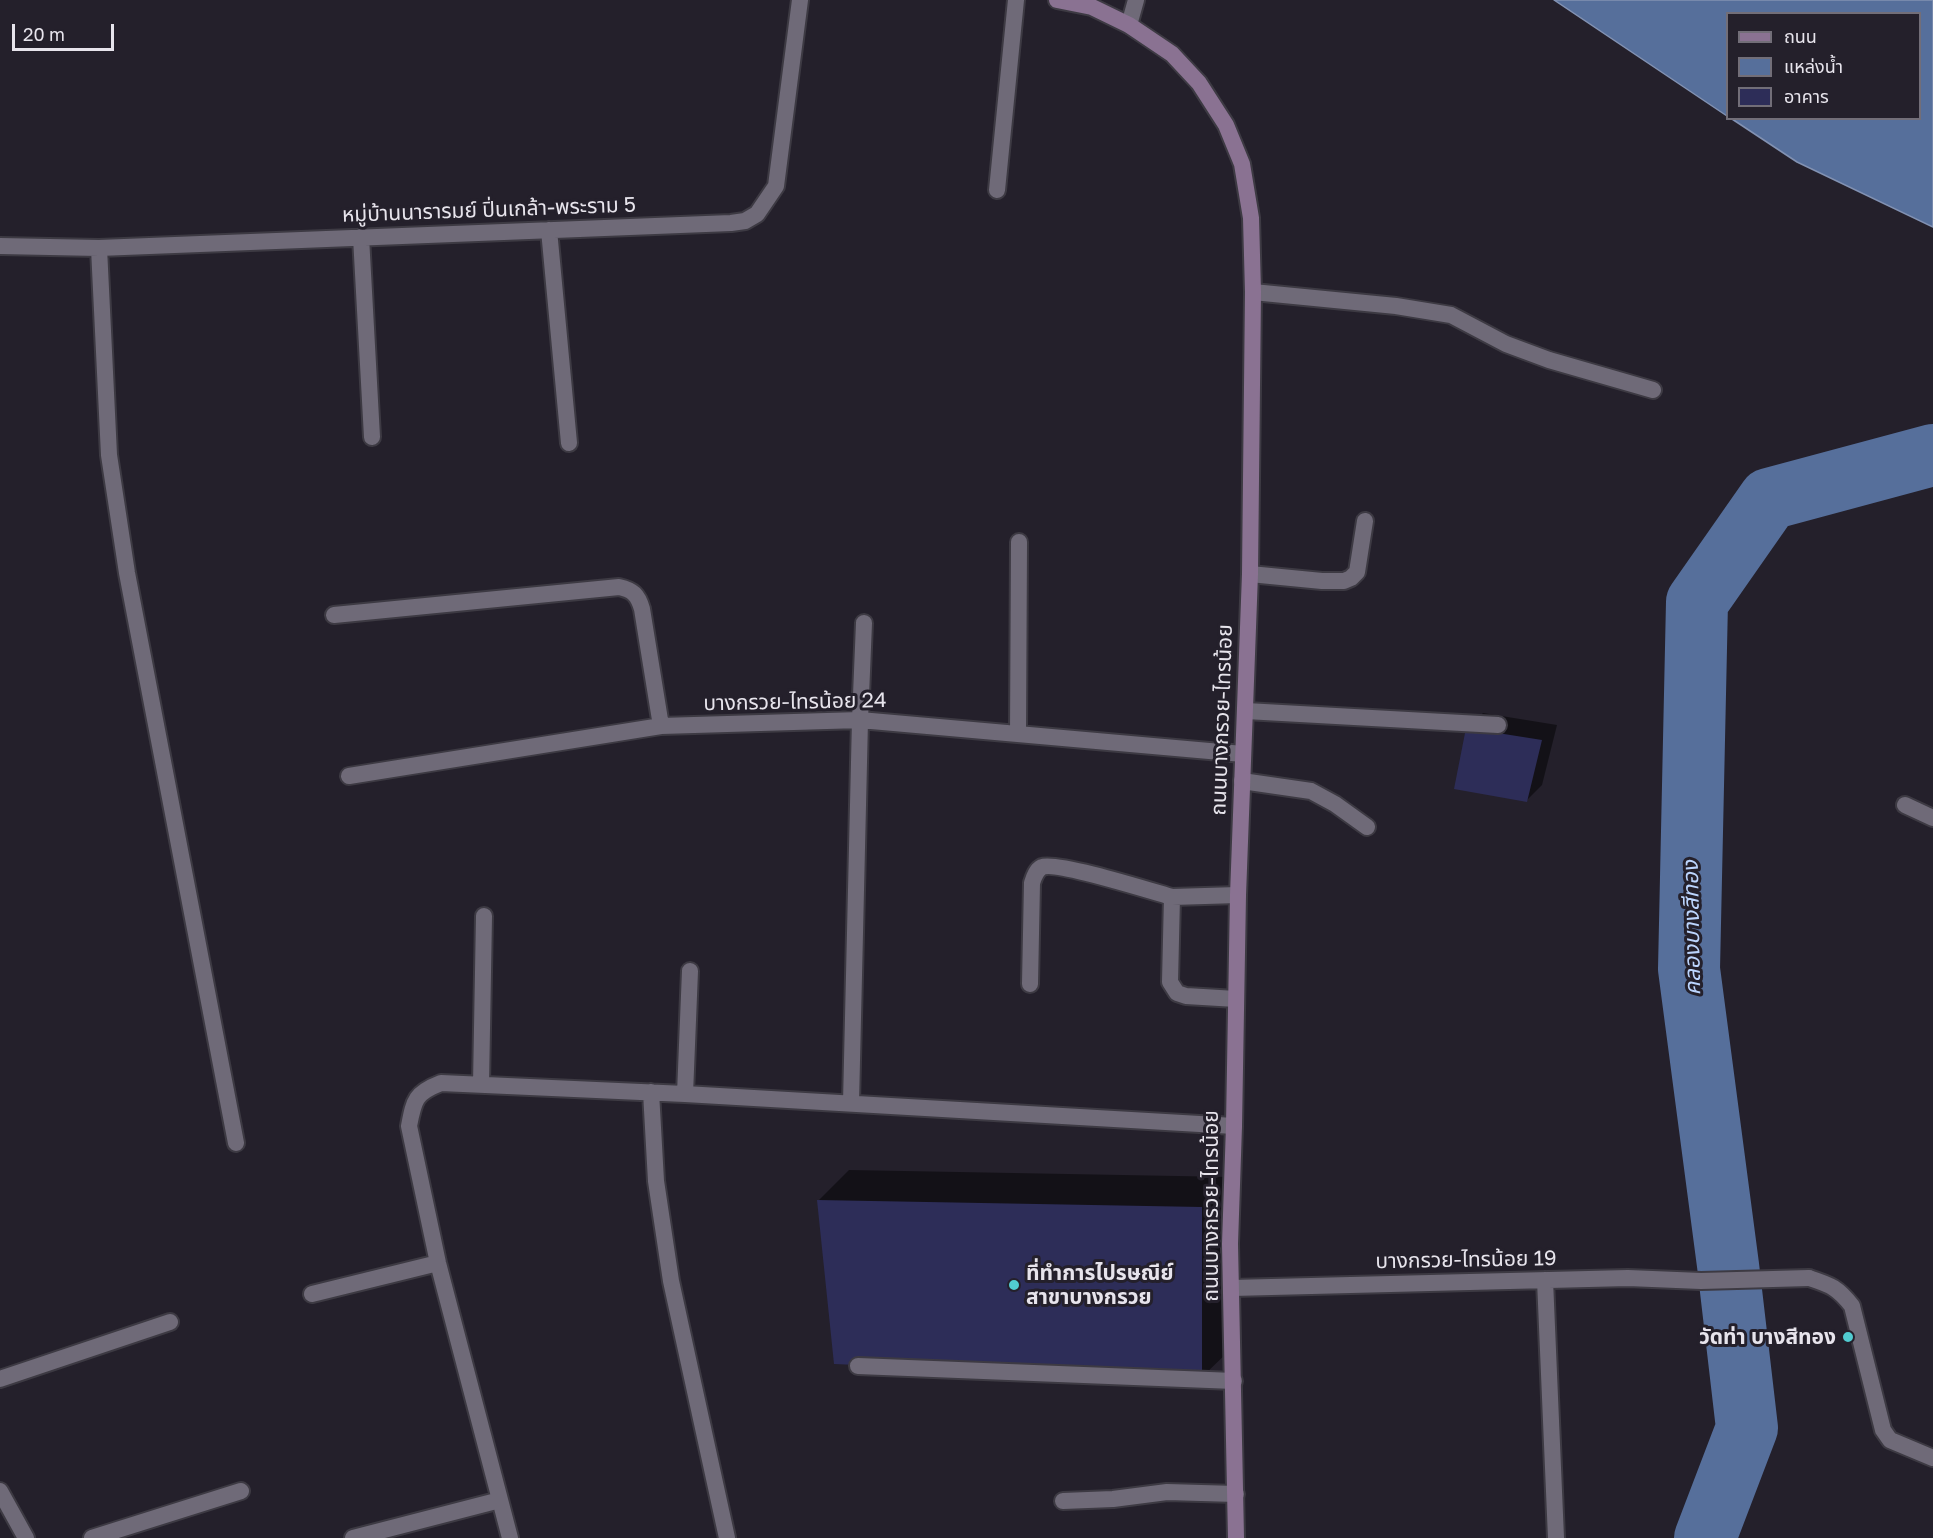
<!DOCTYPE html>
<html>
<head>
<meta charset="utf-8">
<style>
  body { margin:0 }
  #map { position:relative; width:1933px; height:1538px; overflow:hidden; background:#24202b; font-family:"Golos Text","Noto Sans Thai",sans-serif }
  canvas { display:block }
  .legend { position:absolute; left:1726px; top:12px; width:195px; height:108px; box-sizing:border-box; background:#24202b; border:2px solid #726e78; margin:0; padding:8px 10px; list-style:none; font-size:18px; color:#e7e4ec }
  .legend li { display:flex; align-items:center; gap:12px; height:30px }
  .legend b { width:30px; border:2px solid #726e78 }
  .scale { position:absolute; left:12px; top:24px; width:102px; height:27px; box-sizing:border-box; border:3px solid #e7e4ec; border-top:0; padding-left:8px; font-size:18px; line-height:21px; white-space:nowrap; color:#e7e4ec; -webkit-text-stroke:4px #24202b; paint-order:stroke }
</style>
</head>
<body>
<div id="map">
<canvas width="1933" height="1538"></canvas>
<ul class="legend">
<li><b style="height:8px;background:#8a7292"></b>ถนน</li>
<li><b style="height:16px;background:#566f9b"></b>แหล่งน้ำ</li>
<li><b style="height:16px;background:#2d2d58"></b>อาคาร</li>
</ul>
<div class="scale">20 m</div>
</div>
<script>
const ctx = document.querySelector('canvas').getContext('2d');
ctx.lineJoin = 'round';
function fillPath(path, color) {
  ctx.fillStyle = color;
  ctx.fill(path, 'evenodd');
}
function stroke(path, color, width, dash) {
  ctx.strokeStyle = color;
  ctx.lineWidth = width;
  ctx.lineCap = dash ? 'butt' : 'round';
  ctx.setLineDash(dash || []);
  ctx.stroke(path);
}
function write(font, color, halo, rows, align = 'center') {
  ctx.font = font + ' "Golos Text","Noto Sans Thai",sans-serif';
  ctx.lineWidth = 6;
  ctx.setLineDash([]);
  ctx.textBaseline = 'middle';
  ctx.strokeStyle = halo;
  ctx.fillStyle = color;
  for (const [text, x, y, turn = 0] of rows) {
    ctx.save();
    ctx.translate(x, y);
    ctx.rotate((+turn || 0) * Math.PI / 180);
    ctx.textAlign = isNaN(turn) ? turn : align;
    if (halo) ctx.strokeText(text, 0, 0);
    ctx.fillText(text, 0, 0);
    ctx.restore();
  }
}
const water = new Path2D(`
  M1554 0H1933V227L1797 162 1732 119 1920 118V14H1728L1727 116Z`);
fillPath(water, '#566f9b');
stroke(water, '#8292b3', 1.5);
fillPath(new Path2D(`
  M1483 713 1557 725 1542 785 1526 801 1468 728Z
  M849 1170 1232 1177V1348L1201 1378 819 1200Z`), '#0007');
stroke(new Path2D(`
  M1705 1538 1747 1428 1728 1265 1689 969 1697 602 1769 499 1933 455`), '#566f9b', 62);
fillPath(new Path2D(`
  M1466 728 1542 740 1527 802 1454 789Z
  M817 1200 1202 1207V1380L834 1364Z`), '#2d2d58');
const service = new Path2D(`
  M1129 25 1136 0
  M997 190 1016 0
  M1250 574 1322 581H1344L1351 578 1357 572 1365 521
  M1242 781 1311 791 1335 804 1367 827
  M1905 805 1933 818
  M1030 984 1032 883C1034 877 1036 870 1042 867 1056 861 1151 891 1172 897
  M1236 999 1186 996 1177 993 1170 982 1172 897 1238 895
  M1809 1278C1831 1285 1838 1288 1852 1306L1883 1430 1890 1440 1933 1458
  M858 1366 1234 1381
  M1063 1501 1113 1499 1167 1492 1236 1494`);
const minor = new Path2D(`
  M549 230 569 443
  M361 237 372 437
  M0 246 99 248 731 223 745 221 757 214 776 186 800 0
  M99 248 109 455 127 573 236 1143
  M1253 292 1396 306 1451 315 1506 344 1549 360 1653 390
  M334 615 619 587C633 590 638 595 642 609L661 726
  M1246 711 1498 725
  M1018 734 1019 542
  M349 776 661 726 860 720 1243 754
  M481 1085 484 916
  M651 1092 656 1181 671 1281 727 1538
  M685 1094 690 971
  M851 1103 860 720 864 623
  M1545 1280 1556 1538
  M1232 1288 1628 1278 1701 1281 1809 1278
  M312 1294 438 1263
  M0 1379 170 1322
  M0 1491 26 1538
  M92 1538 241 1491
  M353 1538 500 1500
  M510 1538 438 1263 409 1126C414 1100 415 1093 441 1083L685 1094 1234 1126`);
const secondary = new Path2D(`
  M1057 0 1092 7 1129 25 1172 54 1199 83 1226 125 1242 164 1251 218 1253 292 1250 574 1238 895 1234 1126 1230 1244 1236 1538`);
stroke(service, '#3d3a43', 20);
stroke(minor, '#3d3a43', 20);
stroke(secondary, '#3d3a43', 20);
stroke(service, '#6f6a78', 16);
stroke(minor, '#6f6a78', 16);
stroke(secondary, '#8a7292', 16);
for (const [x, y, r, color] of [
  [1014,1285,6,"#51ccd1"],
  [1848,1337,6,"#51ccd1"]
]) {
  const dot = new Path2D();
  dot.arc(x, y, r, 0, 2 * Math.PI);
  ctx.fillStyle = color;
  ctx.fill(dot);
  stroke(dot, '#24202b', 2);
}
write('21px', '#e7e4ec', '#24202b', [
  ["หมู่บ้านนารารมย์ ปิ่นเกล้า-พระราม 5",489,210,-2],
  ["บางกรวย-ไทรน้อย 24",795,702,-1],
  ["ถนนบางกรวย-ไทรน้อย",1222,720,-88],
  ["ถนนบางกรวย-ไทรน้อย",1211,1206,-90],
  ["บางกรวย-ไทรน้อย 19",1466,1260,-1]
]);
write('bold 21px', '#e7e4ec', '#24202b', [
  ["ที่ทำการไปรษณีย์",1026,1273],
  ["สาขาบางกรวย",1026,1297],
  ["วัดท่า บางสีทอง",1836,1337,"right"]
], 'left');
write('italic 22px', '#bcd5fe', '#24202b', [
  ["คลองบางสีทอง",1692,928,-91]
]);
</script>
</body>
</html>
